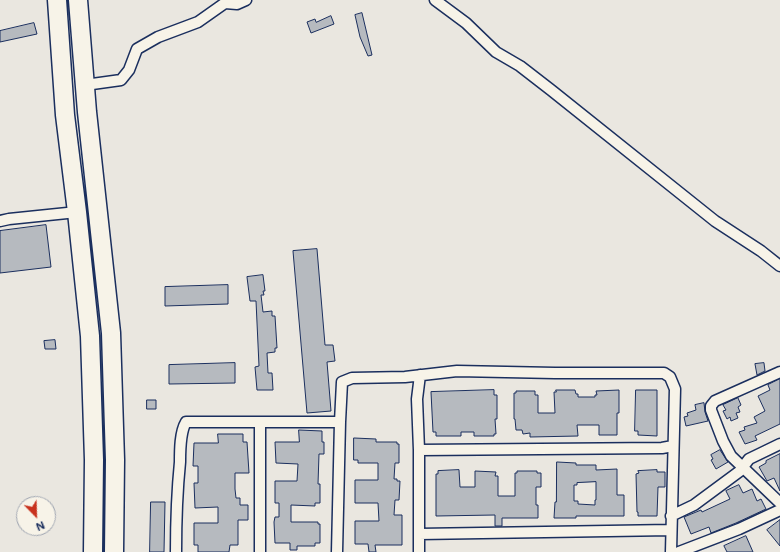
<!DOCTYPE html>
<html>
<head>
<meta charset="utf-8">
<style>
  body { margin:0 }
  #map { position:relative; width:780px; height:552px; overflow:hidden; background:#eae7e0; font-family:Mali,sans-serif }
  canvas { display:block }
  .north { position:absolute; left:16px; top:496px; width:40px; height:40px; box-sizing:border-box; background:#f7f3e8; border:1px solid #9fa5b1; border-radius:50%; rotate:157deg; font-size:11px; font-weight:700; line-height:16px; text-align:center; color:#1b2f5e }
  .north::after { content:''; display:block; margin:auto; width:14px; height:18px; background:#c8321e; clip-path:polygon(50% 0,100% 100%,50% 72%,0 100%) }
</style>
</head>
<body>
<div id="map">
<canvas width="780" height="552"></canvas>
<div class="north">N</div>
</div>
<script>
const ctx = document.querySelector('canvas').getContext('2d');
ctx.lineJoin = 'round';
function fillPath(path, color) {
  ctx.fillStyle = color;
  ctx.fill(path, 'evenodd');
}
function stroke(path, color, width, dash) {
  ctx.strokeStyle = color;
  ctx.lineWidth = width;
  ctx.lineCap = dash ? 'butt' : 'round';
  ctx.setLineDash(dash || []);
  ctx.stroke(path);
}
const building = new Path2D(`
  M362 13 372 55 368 56 360 37 355 15Z
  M331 16 334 24 311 33 307 22 315 19 316 22Z
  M34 23 37 34 0 42V31Z
  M46 225 51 267 0 273V231Z
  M317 249 325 345H333L335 361 327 362 331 411 307 413 293 251Z
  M263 275 265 291H263L264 295H261L263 312 272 311V316H275L277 348H275V352L267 353 268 373H272L273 390H257L255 367 259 366 256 301H250L247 277Z
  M228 285V304L165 306V287Z
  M55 340 56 349H45L44 341Z
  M235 363V383L169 384V365Z
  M764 363 765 371 757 375 755 364Z
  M780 379V424L755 436 757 440 745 444 739 432 745 430 744 427 757 423 754 417 765 411 758 396 770 390 768 385Z
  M494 390V395H497V419H495L496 434H494V436H474V432H461V436H436V432H433L431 392Z
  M556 390H575L576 394H578V397H595V395H597L596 391 619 390V413H617V435H599V425H577L578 436 530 437V433L523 434 522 430H516L515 419H514V393H516V391H535V395H538V413H555L554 392H556Z
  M636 390H657V436L638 435V431H635Z
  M738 398 741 405 738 407 740 412 736 413 738 418 731 421 730 417 727 419 723 411 726 410 723 405Z
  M147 400H156V409H147Z
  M704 403 705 412 708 421 686 426 684 417 688 416 687 413 696 410 695 405Z
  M299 430 322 431V442H324V454H319L318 484H320V503H315V506L291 505V522H318V524H320V543H315V546H297V550H290V543H275L274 522 275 517H279V503H275V481H297L298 464 276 463 275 442H299Z
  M218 434H243V442H247L249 473H235V489L236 498H240V505H248V520H238V545H230L229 552H198V545H194V523H218V507L195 508 194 483H198V466H193L194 443H218Z
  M354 438 376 439V442H397V444H399V463H395L394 479H397V481H400L399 500H395L394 515H402V545H375L376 552H369L368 544H355V521H379L378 503H355V480H378V463H358V460H354Z
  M720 450 728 462 716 469 711 460 713 459 711 455Z
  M780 454V491L774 478 767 481 759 467 766 463V461Z
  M557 462 576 463V465H596V470L617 469V495H624V516H576V518H554L555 502H556ZM596 482V500H595V505L578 504V501H574V485H577V483Z
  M459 470 460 487H475V471L496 472 495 476H498V496H515V473H517V471H537V473H541V487H536V505H538V518H502V526H495V515L436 516V474H438V471Z
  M657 470V472H665V487H658L657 516H638V512H637L636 474 639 473 638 471Z
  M739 485 743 493 752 489 757 501 761 499 766 509 736 523 711 533 709 527 691 534 684 517 701 510 702 512 730 499 726 491Z
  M151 502H165L164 552H150Z
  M780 520V546L767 530Z
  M746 536 753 552H727L724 546Z`);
fillPath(building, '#b6babf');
stroke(building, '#1b2f5e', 1);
const street = new Path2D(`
  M435 0 466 23 496 52 520 66 551 90 715 221 761 251 780 266
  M85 85 121 80 129 70 137 49 158 37 198 22 225 3 237 4 246 0
  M0 221 9 219 77 212
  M780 372 715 401 711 406V410L723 441 731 456 780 503
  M419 450 662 448 673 446
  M671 516 694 505 740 471 749 459 780 444
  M419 534 671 530
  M176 552C176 522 177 492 180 462 180 450 180 432 186 422H340
  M260 552V423
  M337 552 340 422 342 382 352 378 405 377 457 371 555 373H664L670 377 675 389 671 552
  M419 552V450L417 399 420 375
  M679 552 739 529 780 510`);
const highway = new Path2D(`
  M57 0 65 115 77 212 90 336 94 460 93 552
  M78 0 87 112 111 333 115 460 114 552`);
stroke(street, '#1b2f5e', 13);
stroke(highway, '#1b2f5e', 21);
stroke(street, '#f7f3e8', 10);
stroke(highway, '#f7f3e8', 18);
</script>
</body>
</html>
